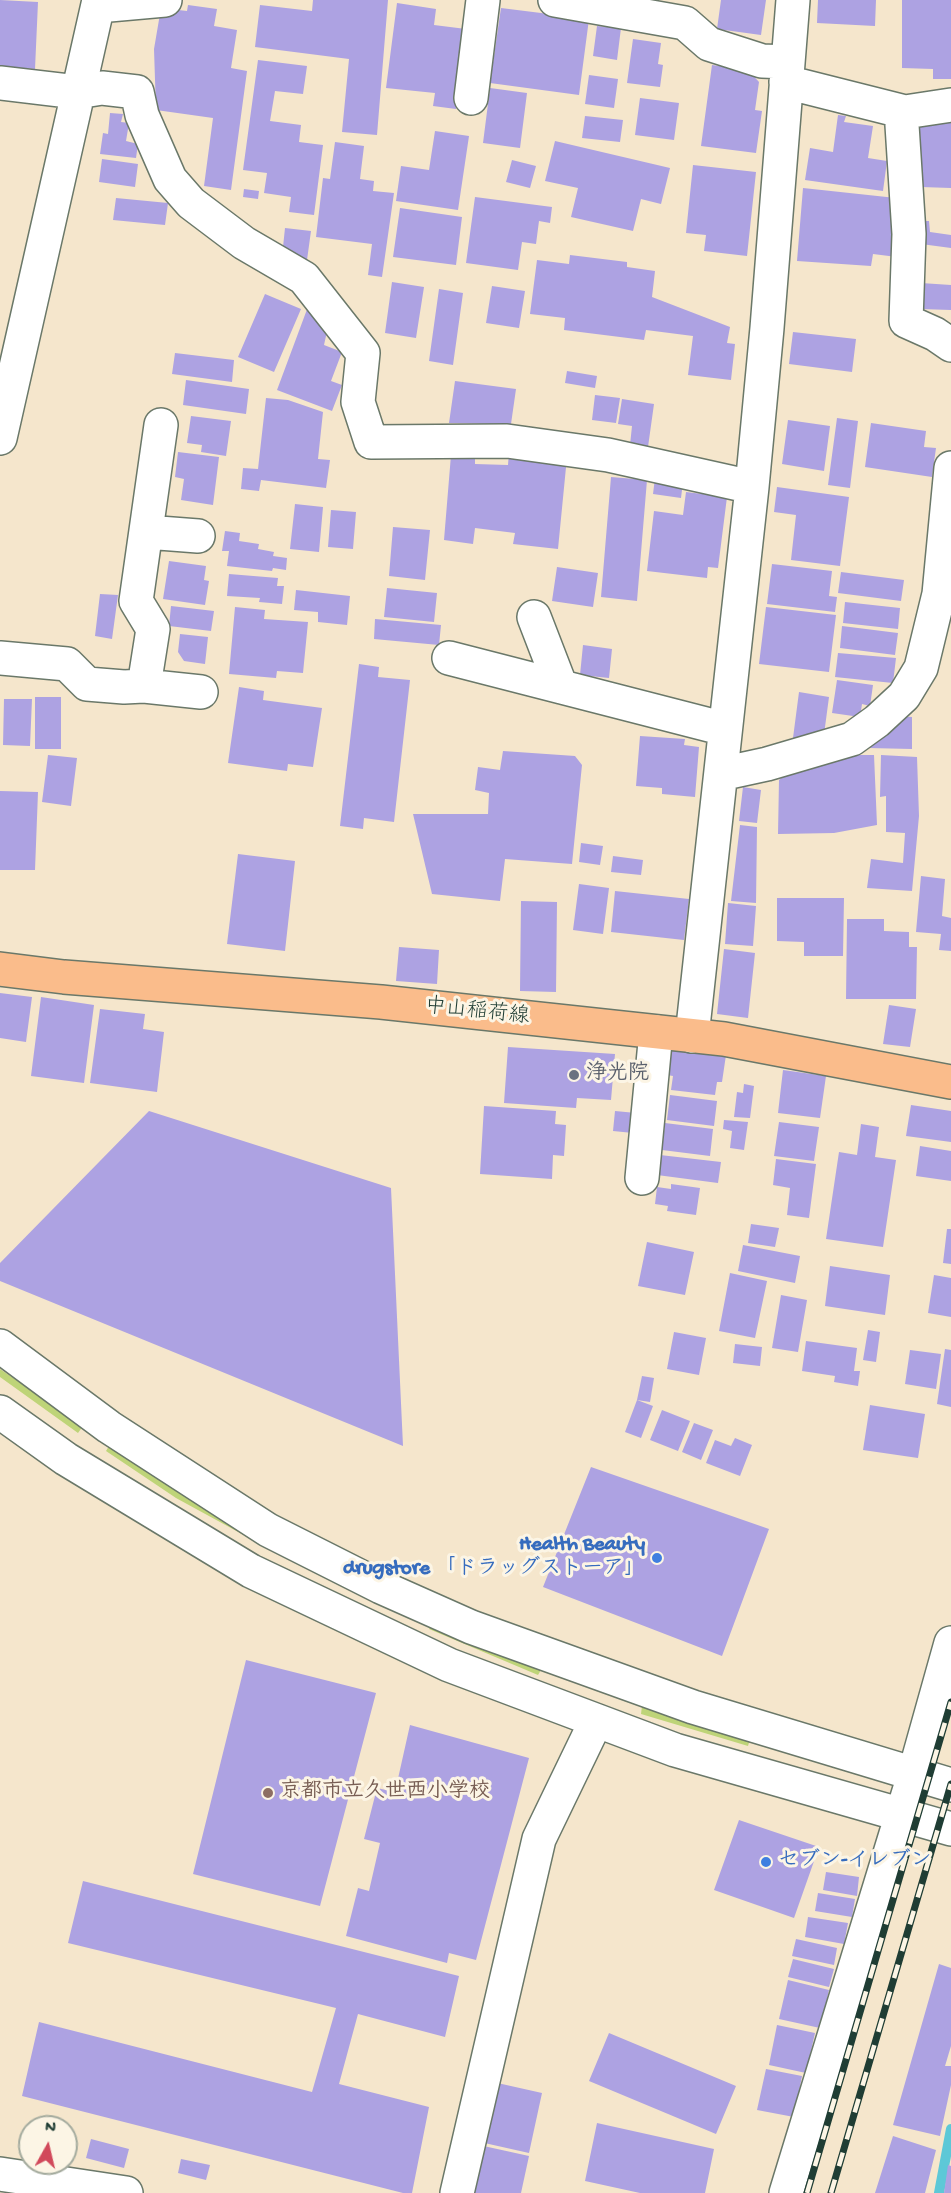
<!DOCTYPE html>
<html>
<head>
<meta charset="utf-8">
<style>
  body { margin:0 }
  #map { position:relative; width:951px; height:2193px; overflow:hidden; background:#f5e6cc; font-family:"Gochi Hand",sans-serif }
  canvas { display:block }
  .north { position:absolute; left:18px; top:2115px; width:60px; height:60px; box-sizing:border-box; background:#fcf5e5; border:2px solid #a4ab9e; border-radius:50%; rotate:8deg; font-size:16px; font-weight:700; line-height:24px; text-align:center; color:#1f3d34 }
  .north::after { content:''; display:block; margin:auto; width:21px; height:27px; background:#d1495b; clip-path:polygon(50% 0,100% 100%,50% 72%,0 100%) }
</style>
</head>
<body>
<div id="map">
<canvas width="951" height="2193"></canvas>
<div class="north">N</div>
</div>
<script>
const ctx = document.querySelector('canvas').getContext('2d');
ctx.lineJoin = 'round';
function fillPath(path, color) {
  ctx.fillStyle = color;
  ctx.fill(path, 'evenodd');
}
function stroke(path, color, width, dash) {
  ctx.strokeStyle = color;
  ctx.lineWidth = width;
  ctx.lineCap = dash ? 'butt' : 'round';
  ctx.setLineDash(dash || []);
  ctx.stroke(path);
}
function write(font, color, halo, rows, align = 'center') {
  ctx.font = font + ' "Gochi Hand","Klee One",sans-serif';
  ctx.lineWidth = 6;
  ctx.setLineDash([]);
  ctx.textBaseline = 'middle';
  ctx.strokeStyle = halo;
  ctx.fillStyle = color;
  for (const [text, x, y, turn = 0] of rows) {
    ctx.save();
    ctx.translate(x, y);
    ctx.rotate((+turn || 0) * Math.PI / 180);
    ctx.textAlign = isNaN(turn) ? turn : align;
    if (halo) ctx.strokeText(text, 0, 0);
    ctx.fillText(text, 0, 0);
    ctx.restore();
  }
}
fillPath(new Path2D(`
  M0 1369 83 1426 78 1433 0 1377Z
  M109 1446 181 1494 362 1595 273 1551 176 1498 106 1451Z
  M433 1623 541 1670 538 1675 429 1629Z
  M642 1706 750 1739 748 1746 641 1714Z`), '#bed478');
stroke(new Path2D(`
  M939 2193 951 2129`), '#5dc8d7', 10);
fillPath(new Path2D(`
  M0 0 38 2 35 69 0 67Z
  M313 0H388L377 135 342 132 349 59 255 47 260 5 312 11Z
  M721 0H766L761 35 717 29Z
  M818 0H876L875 26 817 23Z
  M902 0H951V79H933V69L902 68Z
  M397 3 436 9 434 25 466 29 456 109 433 106 435 93 386 88Z
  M188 5 217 9 214 26 237 30 231 68 247 71 231 190 204 186 213 118 156 110 154 49 161 8 187 11Z
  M501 8 589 19 579 95 490 83Z
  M597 26 621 28 617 60 593 56Z
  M633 39 661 43 658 64 663 65 660 87 627 83Z
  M258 60 307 66 303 94 275 91 270 121 301 125 299 142 323 145 314 215 289 212 291 197 264 193 267 173 243 170Z
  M712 65 748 70 759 82 755 110 762 111 756 153 701 146Z
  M589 75 618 79 614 108 585 104Z
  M490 88 527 93 520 148 483 143Z
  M640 98 679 103 674 140 635 135Z
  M110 113 123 114 121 122 129 123 126 141 138 144 136 158 100 154 103 133 108 134Z
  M838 115 846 116 844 122 873 126 868 158 887 161 883 191 805 180 810 148 833 152Z
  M585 116 623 120 620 142 582 138Z
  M951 119V188L921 187 913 123Z
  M435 131 469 136 458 210 396 201 401 166 429 170Z
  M555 141 670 168 661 204 641 199 633 231 571 217 578 188 545 181Z
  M335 142 364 146 360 179 374 181 373 191 394 193 382 277 368 275 372 244 316 237 323 178 330 179Z
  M102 159 138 164 135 187 99 182Z
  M512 160 536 166 530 188 506 182Z
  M693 165 756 172 747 256 704 251 706 235 686 233Z
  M803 188 896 198 897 257 873 254 871 266 797 261Z
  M244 189 259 191 258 199 243 197Z
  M475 197 552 207 550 223 539 221 536 244 522 242 518 270 466 263Z
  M116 198 168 203 165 225 113 220Z
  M400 208 462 217 456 265 393 257Z
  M919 221H929L930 232 951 235V248L921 244Z
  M285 228 311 231 307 260 283 247Z
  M570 255 627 262V267L655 271 652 297 730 327 727 343 735 344 731 380 688 375 693 336 646 330 644 340 564 330 565 318 530 314 537 260 569 264Z
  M392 282 424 287 416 338 385 333Z
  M921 283 951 285V310L920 309Z
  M492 286 525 291 519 328 486 323Z
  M439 289 463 293 453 365 429 361Z
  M265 294 301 309 274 372 238 357Z
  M309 304 328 327 324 345 342 352 331 381 342 385 332 411 277 390Z
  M793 332 856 339 852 372 789 364Z
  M175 353 234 360 232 382 172 374Z
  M567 371 597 376 595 388 565 383Z
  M186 380 249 389 246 414 183 405Z
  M455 381 516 389 511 424 449 423Z
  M595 395 620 398 616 423 592 420Z
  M266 398 288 400 323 412 318 459 330 460 326 488 261 480 259 491 241 489 243 468 258 469Z
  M622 399 654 404 648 447 630 445 632 426 618 424Z
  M191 416 231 421 226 456 201 452 202 445 187 443Z
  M837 418 858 421 850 488 828 485Z
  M788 420 830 426 824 471 782 464Z
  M871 423 926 431 924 447 936 448 932 477 865 467Z
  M178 452 219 457 213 505 181 500 184 479 175 477Z
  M509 452 567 457 558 549 513 544 515 533 475 528 473 544 444 540 451 455 475 456V464L508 465Z
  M611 477 647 480 637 601 601 597Z
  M655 478 683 482 681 498 653 494Z
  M777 487 849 497 840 566 791 560 796 515 774 512Z
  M686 492 727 497 718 568 708 567 707 578 647 571 654 511 683 515Z
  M295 504 323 507 319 552 290 549Z
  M331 510 356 512 353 549 328 547Z
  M393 527 430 530 425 580 389 576Z
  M225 531 240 533 239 541 259 544 258 549 274 552 273 556 287 558 286 570 273 568 272 571 227 566 229 551H222Z
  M169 561 206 566 204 580 209 581 205 605 163 599Z
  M772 564 832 571 829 596 837 597 835 612 767 604Z
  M557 567 598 573 593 607 552 601Z
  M841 572 904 580 901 601 838 593Z
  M229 574 278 578 277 586H284L282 604 259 602 260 598 227 596Z
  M387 588 437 593 434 622 384 617Z
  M296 590 350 596 347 625 318 622V612L294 610Z
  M100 594 118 595 112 639 95 636Z
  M845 602 900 608 898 629 843 623Z
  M171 606 214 611 211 631 169 626Z
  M235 607 265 610 264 619 308 622 303 673 277 671 276 678 229 674Z
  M766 607 836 615 829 672 759 664Z
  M375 619 441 625 439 645 374 639Z
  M842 626 898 633 895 655 840 648Z
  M180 634 208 637 205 664 184 661 178 652Z
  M583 645 612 649 609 678 580 675Z
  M838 653 896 658 893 683 835 677Z
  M359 664 379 667 378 677 410 680 394 822 364 818 363 829 340 826Z
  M837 680 873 685 870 706 862 704 860 717 832 713Z
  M239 687 264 691 263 700 322 708 313 767 288 764 287 771 228 763Z
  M799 692 829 697 823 742 793 738Z
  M35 697H61V749H35Z
  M4 699H32L30 746 3 745Z
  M901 716 912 717V749L868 748Z
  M640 736 685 739 684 745 699 747 695 797 662 794V788L636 786Z
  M503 751 575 756 582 765 572 864 505 859 500 901 432 894 413 814H488L489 793 475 790 478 767 500 770Z
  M48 755 77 758 71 806 42 802Z
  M837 755H874L877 825 834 833 778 834 779 780 794 766Z
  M881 755 917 757 919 816 912 891 867 888 871 859 903 863 905 833 886 832V796L880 797Z
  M743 787 761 790 757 823 739 821Z
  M0 791 38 792 35 870H0Z
  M740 825 757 827 756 903 731 901Z
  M581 843 603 846 600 865 579 862Z
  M238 854 295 861 285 951 227 944Z
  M613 856 643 860 641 875 611 872Z
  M921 876 945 879 942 916 951 918V951L939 950 941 934 916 932Z
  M579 884 609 888 603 934 573 930Z
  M615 891 689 899 684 940 611 932Z
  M777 898H844L843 956H804V942L777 941Z
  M521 901 557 902 556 992 520 991Z
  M728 903 756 906 753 946 725 944Z
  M847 919H884V931L909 932V947H917L916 999H846Z
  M399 947 439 950 437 984 396 981Z
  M724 949 755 953 748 1018 717 1014Z
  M0 993 32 997 26 1042 0 1038Z
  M41 997 94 1005 84 1083 31 1076Z
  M889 1005 916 1009 910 1047 883 1044Z
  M100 1009 145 1014 143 1029 164 1032 157 1092 90 1083Z
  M508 1047 615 1054 611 1100 577 1098 576 1108 504 1103Z
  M671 1048 726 1055 722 1082H717L715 1095 671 1090 673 1076 667 1075Z
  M783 1070 826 1076 820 1118 778 1113Z
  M744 1084 754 1086 750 1118 734 1117 737 1092 743 1093Z
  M670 1095 717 1101 714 1126 667 1120Z
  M911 1105 951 1111V1142L906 1136Z
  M484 1106 556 1111 555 1124 566 1125 564 1156 553 1155 552 1179 480 1174Z
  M149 1111 391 1188 403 1446 0 1281V1263Z
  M615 1111 636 1113 633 1133 613 1131Z
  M724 1120 748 1122 744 1150 730 1148 732 1131 723 1129Z
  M779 1122 819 1127 814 1161 774 1156Z
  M665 1123 713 1129 710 1156 662 1150Z
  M861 1124 879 1127 875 1157 896 1160 883 1247 826 1239 839 1152 857 1155Z
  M920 1146 951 1151V1181L916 1176Z
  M660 1155 721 1162 718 1183 657 1175Z
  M776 1159 816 1164 809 1218 787 1215 790 1188 773 1185Z
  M671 1184 700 1188 696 1215 667 1211 668 1206 655 1204 657 1187 671 1189Z
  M751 1224 779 1228 775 1247 748 1243Z
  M947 1229H951V1264L943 1263Z
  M647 1242 694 1252 685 1295 638 1286Z
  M743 1245 800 1256 795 1283 738 1271Z
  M830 1266 890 1275 885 1315 825 1306Z
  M730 1273 767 1281 755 1338 719 1331Z
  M934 1275 951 1278V1317L928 1313Z
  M781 1295 807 1300 798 1352 772 1348Z
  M868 1330 880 1332 876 1362 863 1360Z
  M674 1332 706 1338 699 1375 667 1369Z
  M806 1341 857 1348 854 1371H860L858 1386 834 1382 835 1376 802 1371Z
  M735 1344 762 1347 760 1366 733 1363Z
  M945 1349 951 1350V1407L937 1404Z
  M910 1350 941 1354 936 1389 905 1384Z
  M642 1376 654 1378 650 1402 637 1400 653 1406 641 1438 625 1432 637 1400Z
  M870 1405 925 1414 918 1458 863 1450Z
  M662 1410 690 1421 678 1451 650 1440Z
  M694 1423 713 1430 701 1460 682 1452Z
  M735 1438 752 1445 740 1476 706 1463 715 1440 731 1446Z
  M591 1467 769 1529 722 1656 543 1587Z
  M246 1660 376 1693 320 1906 193 1874Z
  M410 1725 529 1758 476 1960 449 1953 447 1963 346 1936 358 1888 369 1891 380 1843 364 1839 377 1788 395 1792Z
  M739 1820 819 1847 794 1918 714 1890Z
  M826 1872 859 1877 857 1896 823 1890Z
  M83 1881 459 1976 445 2037 358 2014 339 2084 429 2107 412 2193H403L22 2096 39 2022 312 2092 336 2008 68 1943Z
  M818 1893 855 1899 852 1917 815 1911Z
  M808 1917 848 1923 844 1944 805 1937Z
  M796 1939 837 1948 834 1965 792 1956Z
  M793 1959 834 1969 829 1987 788 1977Z
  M939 1964 951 1968V2046L945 2066H951V2085L940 2136 893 2125Z
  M788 1980 829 1990 820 2028 779 2019Z
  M777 2025 815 2033 806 2073 769 2065Z
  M609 2033 736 2086 716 2134 589 2081Z
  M766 2069 802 2076 794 2117 757 2110Z
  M493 2082 542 2093 529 2153 480 2142Z
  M597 2123 714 2149 705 2193H640L585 2181Z
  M893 2136 936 2150 925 2193H875Z
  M91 2139 129 2149 124 2168 86 2158Z
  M479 2145 529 2156 521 2193H469Z
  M181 2159 210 2165 206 2180 178 2173Z
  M948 2165 951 2166V2193H944Z`), '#ada2e2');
const minor = new Path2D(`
  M555 0 685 23 709 44 762 61 787 62
  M98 6 165 0
  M786 82 905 112 951 105
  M0 83 77 92 102 88 137 92 142 115 170 179 191 203 244 243 304 278 363 353 358 402 371 442 507 441 608 455 752 487
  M471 98 483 0
  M905 112 902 125 909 234 906 321 935 334 951 345
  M0 438 99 0
  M146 532 198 536
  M534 617 561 687
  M0 658 67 664 87 684 124 687 144 686 153 629 136 601 161 425
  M449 658 725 729
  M144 686 201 692
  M721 774 767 764 852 739 877 721 904 696 921 668 939 594 951 468
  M692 1036 752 487 767 328 793 0
  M642 1178 656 1032
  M0 1346 109 1427 268 1530 381 1587 471 1627 693 1707 951 1785
  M0 1412 66 1459 251 1571 449 1665 675 1750 951 1829
  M0 2174 126 2193
  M457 2193 539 1839 596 1721
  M786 2193 914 1775 951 1643`);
const major = new Path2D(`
  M0 969 64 977 381 1002 724 1039 951 1082`);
stroke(minor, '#6a7869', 36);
stroke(major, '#6a7869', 36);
stroke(minor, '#fff', 33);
stroke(major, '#fabc8b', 33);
const rail = new Path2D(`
  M807 2193 951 1702
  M831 2193 951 1784`);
stroke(rail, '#1f3d34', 7);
stroke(rail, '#fcf5e5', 4.5, [14]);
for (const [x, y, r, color] of [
  [574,1075,6,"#6b7280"],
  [657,1558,6,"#3f7fe0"],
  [268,1793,6,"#8d6e63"],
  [766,1862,6,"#3f7fe0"]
]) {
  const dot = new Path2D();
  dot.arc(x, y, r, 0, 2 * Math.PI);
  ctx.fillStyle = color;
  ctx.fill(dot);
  stroke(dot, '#fcf5e5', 2);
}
write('21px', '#1f3d34', '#fcf5e5', [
  ["中山稲荷線",477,1013,6]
]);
write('bold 21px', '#5b616d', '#fcf5e5', [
  ["浄光院",586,1075]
], 'left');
write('bold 21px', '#366cbe', '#fcf5e5', [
  ["Health Beauty",645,1546],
  ["drugstore 「ドラッグストーア」",645,1570],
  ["セブン-イレブン",778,1862,"left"]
], 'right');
write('bold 21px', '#785e54', '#fcf5e5', [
  ["京都市立久世西小学校",280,1793]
], 'left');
</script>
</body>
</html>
